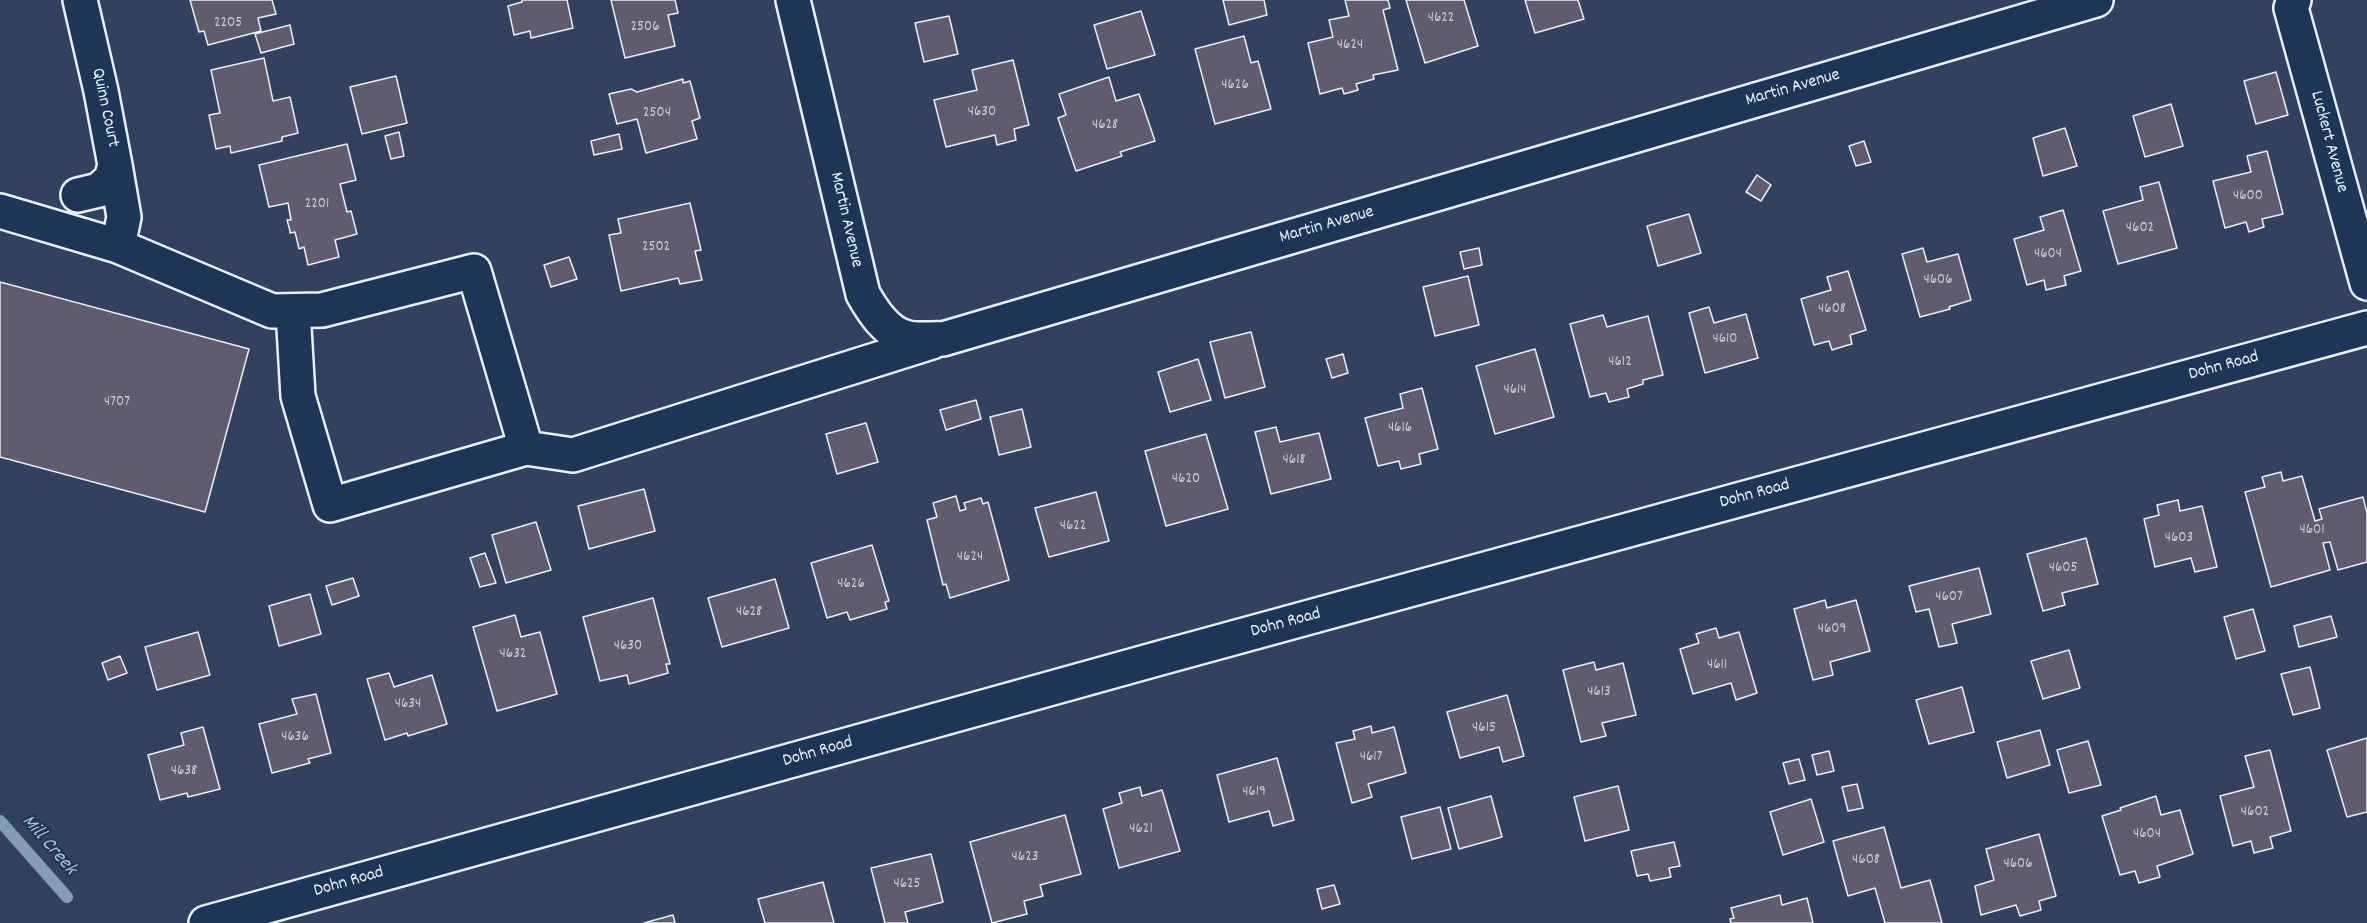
<!DOCTYPE html>
<html>
<head>
<meta charset="utf-8">
<style>
  body { margin:0 }
  canvas { display:block; background:#31415e }
</style>
</head>
<body>
<canvas width="2367" height="923"></canvas>
<script>
const ctx = document.querySelector('canvas').getContext('2d');
ctx.lineJoin = 'round';
function stroke(path, color, width, dash) {
  ctx.strokeStyle = color;
  ctx.lineWidth = width;
  ctx.lineCap = dash ? 'butt' : 'round';
  ctx.setLineDash(dash || []);
  ctx.stroke(path);
}
function fillPath(path, color) {
  ctx.fillStyle = color;
  ctx.fill(path, 'evenodd');
}
function write(font, color, halo, rows, align = 'center') {
  ctx.font = font + ' Dekko,sans-serif';
  ctx.lineWidth = 4.5;
  ctx.setLineDash([]);
  ctx.textBaseline = 'middle';
  ctx.strokeStyle = halo;
  ctx.fillStyle = color;
  for (const [text, x, y, turn = 0] of rows) {
    ctx.save();
    ctx.translate(x, y);
    ctx.rotate((+turn || 0) * Math.PI / 180);
    ctx.textAlign = isNaN(turn) ? turn : align;
    if (halo) ctx.strokeText(text, 0, 0);
    ctx.fillText(text, 0, 0);
    ctx.restore();
  }
}
stroke(new Path2D(`
  M0 821 67 897`), '#839eb4', 12);
const building = new Path2D(`
  M190 0H272L276 14 258 18 261 31 208 45 204 31 199 32Z
  M522 0H567L573 28 531 38 530 31 514 35 508 6 522 2Z
  M611 0H675L678 13 668 15 675 46 625 58Z
  M1223 0H1264L1267 15 1229 25Z
  M1345 0H1388L1390 8 1383 10 1398 70 1373 75 1374 79 1356 84 1358 90 1344 94 1342 88 1320 94 1308 43 1333 37 1329 20 1349 16Z
  M1406 0H1464L1478 46 1425 63Z
  M1525 0H1578L1584 19 1535 33Z
  M1141 11 1155 55 1107 69 1094 25Z
  M949 16 958 54 924 62 915 23Z
  M290 25 294 44 261 53 255 34Z
  M1244 36 1251 63 1258 61 1271 109 1215 124 1195 49Z
  M264 58 273 101 290 97 298 133 282 137V141L231 153 230 146 216 149 209 115 220 113 211 70Z
  M1013 60 1029 125 1014 129 1016 140 997 145 995 135 946 147 934 100 977 90 972 70Z
  M2276 72 2288 115 2256 124 2244 81Z
  M396 76 407 123 362 134 350 87Z
  M1109 77 1116 101 1139 94 1155 141 1120 152 1122 156 1076 171 1058 118 1066 115 1059 94Z
  M683 79V83L690 81 700 118 692 121 697 139 646 153 637 119 617 124 609 94 631 89 637 92Z
  M2171 104 2183 146 2145 157 2133 116Z
  M2065 128 2077 166 2043 176 2033 138Z
  M399 132 404 156 391 159 385 136Z
  M619 134 622 149 594 155 591 141Z
  M1864 141 1871 162 1856 166 1849 146Z
  M347 144 356 180 340 184 347 212 351 211 357 234 335 240 339 257 308 265 304 247 299 249 295 232 290 233V231L287 220H291L288 203 269 207 259 165Z
  M2267 151 2283 214 2262 219 2264 227 2249 232 2246 222 2225 228 2213 181 2251 172 2247 156Z
  M1757 175 1771 185 1761 201 1746 192Z
  M2159 182 2177 248 2118 264 2103 211 2143 200 2140 187Z
  M690 203 701 250 695 251 702 280 680 284 678 278 621 291 609 235 621 233 618 219Z
  M2063 210 2081 271 2064 276 2066 285 2046 290 2044 280 2027 285 2014 239 2044 230 2040 217Z
  M1689 214 1701 253 1658 266 1647 226Z
  M1479 248 1482 265 1464 269 1460 252Z
  M1923 248 1927 262 1958 254 1971 300 1949 307 1950 309 1920 317 1902 254Z
  M569 257 577 279 551 287 544 265Z
  M1848 271 1866 330 1850 335 1852 344 1848 345 1832 350 1829 341 1814 345 1801 299 1831 290 1827 277Z
  M1468 276 1479 325 1435 336 1423 287Z
  M0 282 249 349 205 512 0 457Z
  M1709 307 1714 323 1746 314 1758 358 1705 373 1689 313Z
  M1603 315 1607 327 1648 316 1663 375 1643 380V384L1627 389 1629 397 1609 402 1606 393 1590 397 1570 324Z
  M1251 332 1265 387 1225 398 1210 342Z
  M1535 349 1554 417 1495 434 1476 366Z
  M1343 354 1348 373 1332 378 1326 359Z
  M1198 359 1211 400 1170 412 1158 372Z
  M1422 388 1438 449 1419 454 1421 464 1401 469 1399 461 1378 466 1365 418 1403 408 1400 394Z
  M976 400 981 419 946 430 940 410Z
  M1022 409 1031 447 999 455 990 417Z
  M866 423 878 462 837 474 826 434Z
  M1276 427 1280 442 1319 433 1331 479 1271 494 1255 432Z
  M1206 434 1228 509 1166 526 1145 451Z
  M2281 472 2283 481 2302 476 2315 521 2322 519 2319 509 2363 497 2367 513V562L2338 570 2330 542 2323 543 2330 570 2271 587 2245 492 2265 487 2262 477Z
  M644 489 655 531 589 549 578 506Z
  M1096 492 1109 541 1049 557 1035 508Z
  M956 496 960 511 966 509 964 503 981 498 983 504 988 502 1009 580 950 598 946 584 943 585 927 520 937 517 933 503Z
  M2178 500 2180 511 2202 506 2217 567 2195 572 2191 558 2155 567 2144 519 2159 515 2157 505Z
  M536 522 551 570 506 583 492 535Z
  M2086 538 2098 584 2062 593 2065 605 2043 611 2027 554Z
  M872 545 889 601 885 602 887 609 850 620 847 612 827 618 811 563Z
  M485 553 496 583 480 587 470 558Z
  M1979 568 1991 614 1952 624 1957 643 1939 647 1929 609 1916 612 1909 586Z
  M353 578 359 596 332 605 326 586Z
  M775 579 789 628 722 647 708 598Z
  M310 594 321 634 279 646 269 606Z
  M653 598 670 664H666L668 673 629 684 627 675 600 681 583 617Z
  M1825 600 1827 608 1856 600 1870 651 1830 662 1833 675 1813 680 1794 609Z
  M2253 609 2265 651 2236 659 2224 617Z
  M515 615 521 637 540 632 557 694 497 711 473 627Z
  M2331 616 2337 637 2299 647 2294 626Z
  M1716 628 1719 638 1739 632 1757 693 1736 700 1731 683 1693 694 1680 649 1699 643 1696 634Z
  M198 632 210 675 157 690 145 647Z
  M2069 650 2080 688 2043 699 2031 661Z
  M120 656 127 673 108 680 102 663Z
  M1594 662 1596 670 1623 663 1636 715 1602 723 1606 736 1581 742 1563 670Z
  M2310 667 2320 708 2293 715 2281 674Z
  M389 673 394 687 432 675 447 724 408 736 407 733 385 740 367 679Z
  M1962 687 1974 732 1929 744 1916 700Z
  M316 694 331 753 308 759 310 763 272 773 259 724 297 714 292 699Z
  M1507 695 1524 756 1503 762 1499 747 1460 758 1447 712Z
  M1371 726 1372 733 1394 727 1406 773 1368 784 1372 797 1352 803 1336 743 1355 739 1353 731Z
  M203 727 220 789 188 797 187 793 160 800 148 755 184 745 181 733Z
  M2040 730 2050 765 2007 778 1997 742Z
  M2367 738V812L2347 817 2327 750Z
  M2088 741 2101 785 2069 793 2057 750Z
  M2270 750 2291 831 2270 837 2273 848 2254 853 2251 841 2233 846 2220 796 2254 787 2245 756Z
  M1829 751 1834 771 1817 775 1812 755Z
  M1277 758 1294 820 1273 826 1269 811 1229 822 1217 775Z
  M1799 759 1805 780 1789 784 1783 763Z
  M1857 784 1863 808 1848 811 1842 787Z
  M1618 786 1629 830 1585 841 1574 797Z
  M1140 787 1142 796 1162 790 1180 851 1119 868 1103 809 1122 803 1119 793Z
  M1491 796 1502 837 1459 849 1448 808Z
  M2156 796 2161 815 2180 810 2193 854 2157 866 2160 877 2139 883 2135 871 2120 875 2102 816 2121 810 2120 808Z
  M1811 799 1824 842 1783 855 1770 812Z
  M1440 807 1451 849 1412 859 1401 817Z
  M1065 815 1081 874 1040 885 1043 896 1024 901 1027 914 992 923 970 842Z
  M1884 827 1901 888 1930 880 1942 923H1885L1875 888 1848 896 1833 841Z
  M2039 834 2056 896 2039 901 2041 910 2020 916 2016 905 1981 915 1975 886 1994 880 1986 849Z
  M1674 842 1680 866 1669 868 1671 877 1650 881 1648 874 1637 876 1631 851Z
  M931 854 943 902 905 912 908 923H885L871 868Z
  M823 882 834 923H765L758 899Z
  M1334 885 1340 904 1322 909 1317 889Z
  M1780 895 1782 905 1807 898 1813 923H1731L1730 919 1734 918 1731 908Z
  M673 915 675 923H644Z`);
fillPath(building, '#605c6d');
stroke(building, '#e8f1f8', 1.5);
const minor = new Path2D(`
  M793 0 863 294C872 310 886 332 905 337 916 341 932 338 943 339L2096 0
  M2294 0 2291 8 2367 283
  M115 165 124 217 118 246
  M78 195 99 190 111 179 115 165 101 91 80 0
  M0 211 118 246 272 311 322 310 474 271 526 448 330 505 298 396 293 311
  M526 448 573 455 932 342
  M206 923 1160 658 2367 328`);
stroke(minor, '#e8f1f8', 38);
stroke(minor, '#1d3557', 33);
write('15px', '#c6ccd5', null, [
  ["4622",1441,19],
  ["2205",228,24],
  ["2506",645,28],
  ["4624",1350,46],
  ["4626",1235,86],
  ["4630",982,113],
  ["2504",657,114],
  ["4628",1105,126],
  ["4600",2248,197],
  ["2201",317,205],
  ["4602",2140,229],
  ["2502",656,248],
  ["4604",2048,255],
  ["4606",1938,281],
  ["4608",1832,310],
  ["4610",1725,340],
  ["4612",1620,363],
  ["4614",1515,391],
  ["4707",117,403],
  ["4616",1400,429],
  ["4618",1294,461],
  ["4620",1186,480],
  ["4622",1073,527],
  ["4601",2312,531],
  ["4603",2179,539],
  ["4624",970,558],
  ["4605",2063,569],
  ["4626",851,585],
  ["4607",1949,598],
  ["4628",749,613],
  ["4609",1832,630],
  ["4630",628,647],
  ["4632",513,655],
  ["4611",1717,666],
  ["4613",1599,693],
  ["4634",408,705],
  ["4615",1484,729],
  ["4636",295,738],
  ["4617",1371,758],
  ["4638",184,772],
  ["4619",1254,793],
  ["4602",2255,813],
  ["4621",1141,830],
  ["4604",2147,835],
  ["4623",1025,858],
  ["4608",1866,861],
  ["4606",2018,865],
  ["4625",907,885]
]);
write('18px', '#e8f1f8', '#1d3557', [
  ["Martin Avenue",1793,89,-16],
  ["Quinn Court",104,108,78],
  ["Luckert Avenue",2328,142,75],
  ["Martin Avenue",845,220,77],
  ["Martin Avenue",1327,226,-16],
  ["Dohn Road",2224,367,-15],
  ["Dohn Road",1755,495,-15],
  ["Dohn Road",1286,624,-15],
  ["Dohn Road",818,753,-16],
  ["Dohn Road",349,883,-16]
]);
write('italic 20px', '#adc1d0', '#1d3557', [
  ["Mill Creek",48,846,49]
]);
</script>
</body>
</html>
